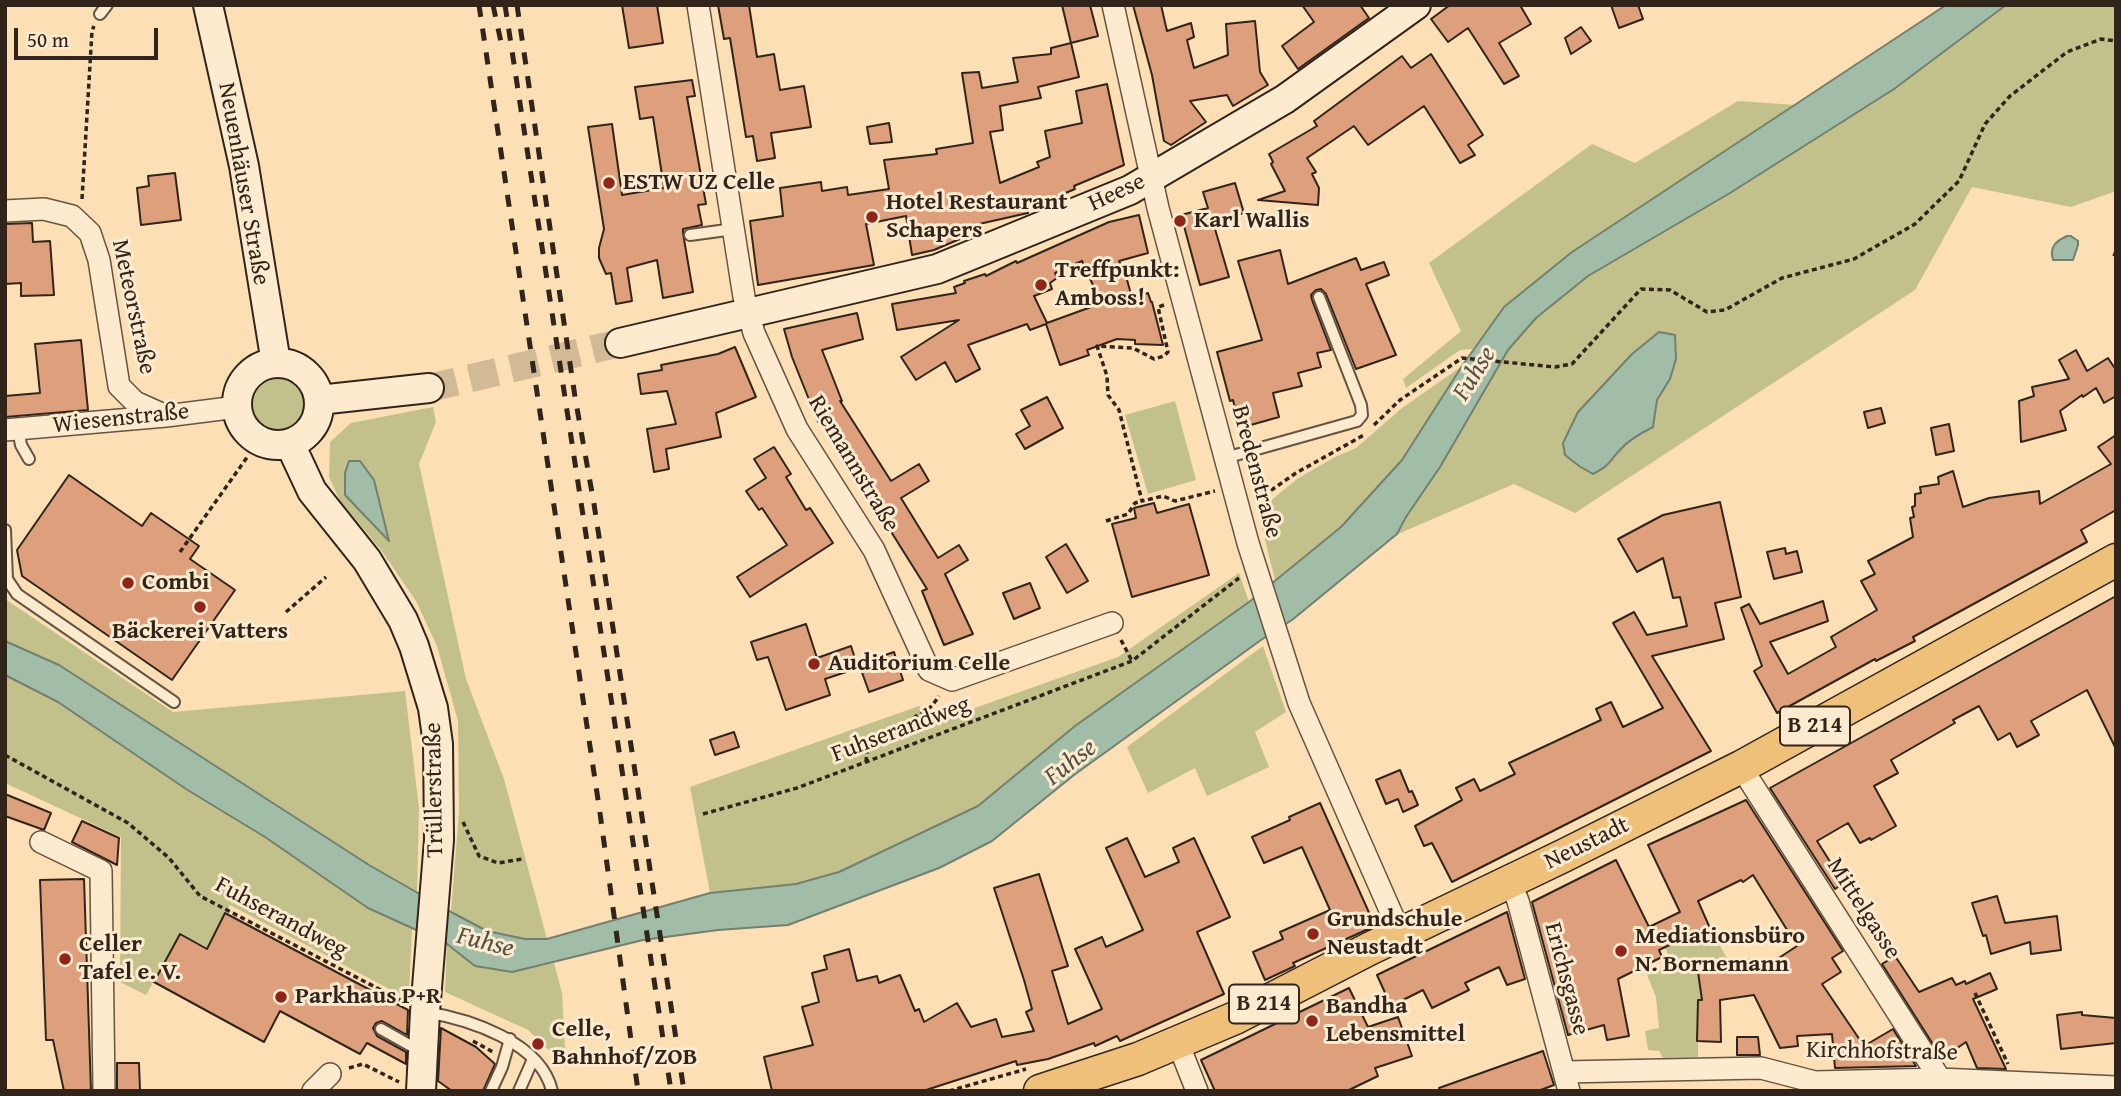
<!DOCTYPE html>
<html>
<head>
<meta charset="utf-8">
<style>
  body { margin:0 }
  #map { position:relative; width:2121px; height:1096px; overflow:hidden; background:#fcdfb5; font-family:"Gentium Book Plus",serif }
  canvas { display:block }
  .frame { position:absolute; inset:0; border:7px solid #31251b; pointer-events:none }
  .scale { position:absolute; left:14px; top:28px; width:144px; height:32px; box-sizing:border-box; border:4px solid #31251b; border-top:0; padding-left:9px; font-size:21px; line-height:24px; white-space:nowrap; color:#31251b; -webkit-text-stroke:5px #fdeacf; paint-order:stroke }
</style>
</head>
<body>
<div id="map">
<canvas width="2121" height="1096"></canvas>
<div class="frame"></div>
<div class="scale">50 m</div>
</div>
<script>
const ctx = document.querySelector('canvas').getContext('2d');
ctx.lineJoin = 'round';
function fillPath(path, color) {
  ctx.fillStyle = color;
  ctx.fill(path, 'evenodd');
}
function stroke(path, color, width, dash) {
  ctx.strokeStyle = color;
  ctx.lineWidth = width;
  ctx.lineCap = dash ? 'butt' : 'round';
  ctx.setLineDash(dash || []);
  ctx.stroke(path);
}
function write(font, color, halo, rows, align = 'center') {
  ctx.font = font + ' "Gentium Book Plus",serif';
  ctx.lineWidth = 6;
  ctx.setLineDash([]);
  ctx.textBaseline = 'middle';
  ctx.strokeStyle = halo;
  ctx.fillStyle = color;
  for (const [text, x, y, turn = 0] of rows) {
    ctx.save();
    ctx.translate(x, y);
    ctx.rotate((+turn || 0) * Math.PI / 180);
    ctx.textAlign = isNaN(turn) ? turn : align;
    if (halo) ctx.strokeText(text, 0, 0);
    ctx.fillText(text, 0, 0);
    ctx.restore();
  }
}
fillPath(new Path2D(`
  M2006 5H2116V191L2071 207 1972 187 1915 290 1575 513 1514 484 1398 534 1406 517 1440 467 1508 350 1536 318 1588 276 1730 193 1894 89Z
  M1738 101 1796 105 1572 252 1504 307 1473 349 1460 350 1406 388 1403 379 1461 331 1429 263 1592 144 1635 163Z
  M1462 366 1402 460 1341 527 1275 580 1258 511 1297 479 1333 458 1356 448 1402 408Z
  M253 405a26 26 0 1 1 52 0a26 26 0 1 1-52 0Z
  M1175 401 1196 480 1148 494 1125 415Z
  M433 407 436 422 419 464 466 679 504 779 547 939H525L487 931 451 912 459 811 458 721 437 646 416 601 381 550 340 501 329 477 330 442 351 423Z
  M1239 573 1249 602 1075 726 978 806 839 872 796 884 710 893 690 787 919 706 944 719 1118 657Z
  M5 599 173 712 405 691 419 808 417 892 369 865 59 665 5 641Z
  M1263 646 1286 712 1255 732 1269 767 1207 796 1195 768 1148 793 1127 747Z
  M5 675 58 702 186 789 265 837 368 908 412 929 409 991 397 993 230 905 207 949 180 935 146 995 120 982 121 837 5 783Z
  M1709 926 1729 962 1702 1000H1698V1057L1663 1058 1659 1051 1648 1050 1645 1031 1659 1028 1656 997 1647 975 1672 964 1661 938 1690 935 1695 944 1706 938 1702 929Z
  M447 944 475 966 512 972 554 963 562 993 566 1067 528 1030 445 992Z`), '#c3c18b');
const water = new Path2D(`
  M1946 5H2006L1894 89 1730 193 1588 276 1536 318 1508 350 1440 467 1406 517 1397 534 1292 620 1261 640 1074 775 992 841 939 868 788 925 718 930 643 940 512 972 475 966 447 944 368 908 265 837 186 789 58 702 5 675V641L59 665 369 865 451 912 487 931 525 939H547L710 893 796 884 839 872 978 806 1075 726 1249 602 1341 527 1402 460 1462 366 1504 307 1572 252Z
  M2067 236H2071L2078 241V245L2073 260H2053C2049 247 2056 241 2067 236Z
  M1659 332 1675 335 1676 359 1670 379 1657 400 1653 427C1641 433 1628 440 1619 451 1607 464 1610 465 1593 474L1579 466 1565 455 1563 443 1578 412 1632 354Z
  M349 461H360L374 480 389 541 345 495V473Z`);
fillPath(water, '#a1bda7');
stroke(water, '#74806f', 2);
const building = new Path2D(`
  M622 5H657L663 43 629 48Z
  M718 5H749L757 57 774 54 780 90 804 86 811 127 771 133 775 158 757 161 753 136 746 137 730 38 724 39Z
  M1062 5H1090L1098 36 1071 43Z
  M1133 5H1161L1167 31 1191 23 1194 37 1187 40 1194 68 1228 55 1226 24 1255 21 1260 72 1268 85 1233 106 1227 95 1190 101 1206 122 1171 145 1164 141 1152 75Z
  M1302 5H1360L1369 18 1298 69 1282 46 1314 22Z
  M1450 5H1520L1531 24 1499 43 1519 76 1504 84 1468 28 1448 42 1431 19Z
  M1611 5H1638L1643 19 1619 28Z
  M1581 27 1591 41 1571 54 1565 38Z
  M1071 43 1079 77 1038 87 1041 98 1000 106 1003 130 990 132 1000 183 1039 167 1037 162 1050 157 1045 131 1082 123 1076 91 1107 84 1124 165 1074 186 1075 189 1028 209V213L979 224 981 230 934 250 912 255 906 216 866 224 874 265 758 285 750 221 783 216 780 188 821 182 822 191 847 187 848 195 889 189 884 160 937 154 936 149 973 143 962 73 979 72 982 88 1018 82 1013 58 1051 54V48Z
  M1431 54 1483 135 1468 145 1475 155 1460 163 1424 106 1368 145 1354 126 1307 158 1316 172 1312 174 1319 188 1318 205 1258 200 1285 191 1271 164 1273 162 1269 154 1317 126 1314 121 1402 56 1411 68Z
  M692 80 695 96 687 97 706 204 698 205 702 225 683 229V233L693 292 663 298 657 260 627 268 632 301 616 304 611 273 606 274 599 258V248L604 229 588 127 612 124 622 195 664 188 653 117 640 119 635 87Z
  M889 123 892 142 870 144 867 127Z
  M175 173 181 220 141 225 137 188 149 186 148 176Z
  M1235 183 1244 213 1213 222 1229 277 1200 285 1181 215 1208 208 1203 192Z
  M1139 215 1148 253 1119 261 1126 276 1132 298 1148 293 1151 302H1152L1163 345 1135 344V340L1117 339 1087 350 1089 355 1060 365 1046 324 1030 330 1027 324 968 345 980 369 956 382 945 362 916 380 901 357 959 320 897 330 892 304 956 293 954 287 965 283 964 281 985 274 986 276 1016 261 1017 263 1109 222ZM1082 261 1097 294 1088 297 1091 307 1047 323 1034 296 1052 289 1050 283 1057 278 1055 273Z
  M32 223 33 242 50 241 54 295 21 296V283L5 284V224Z
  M1280 250 1288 284 1356 258 1361 270 1384 262 1389 275 1366 284 1396 355 1356 369 1326 294 1321 289 1316 290 1311 295 1312 300 1331 350 1317 353 1321 367 1298 373 1302 386 1273 393 1279 417 1240 428 1233 400 1230 401 1217 352 1262 340 1238 261Z
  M857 313 863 339 822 350 842 401H840L891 481 919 464 929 481 901 498 938 558 959 545 968 560 945 574 973 634 944 645 922 591 927 589 821 420 818 422 792 357 784 329Z
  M81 340 88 410 5 417V396L40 393 35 344Z
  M735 347 756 397 716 413 721 437 666 449 669 469 654 472 647 429 676 424 667 391 641 394 638 374 662 370 661 365 718 354Z
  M2076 350 2087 371 2108 358 2116 370V396L2104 403 2096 388 2083 397 2082 395 2060 411 2066 430 2021 442 2019 401 2034 396 2032 387 2069 379 2059 360Z
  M1047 397 1063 428 1025 449 1016 434 1030 426 1021 410Z
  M1881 408 1885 423 1868 428 1864 412Z
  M1949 424 1954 451 1936 455 1931 428Z
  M2116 435V510L2081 530 2087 542 1913 637 1915 641 1876 661 1875 659 1777 713 1754 671 1762 666 1741 608 1749 604 1760 624 1823 601 1828 621 1770 642 1788 674 1836 647 1831 637 1877 610 1861 581 1875 574 1868 561 1913 537 1910 518 1914 517 1912 507 1915 506V494L1921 493 1920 487 1939 484 1938 477 1953 471 1963 507 1989 498 2039 491 2040 504 2111 464 2098 447Z
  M774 447 791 474 786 477 806 510 810 508 833 543 750 597 737 577 787 545 762 508 759 510 746 491 766 478 754 459Z
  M69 475 142 526 151 513 199 546 190 559 235 590 172 680 22 576 17 550Z
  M1720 502 1741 597 1715 603 1724 639 1652 656 1711 751 1452 882 1432 843 1424 846 1415 826 1462 800 1456 788 1474 779 1480 791 1515 774 1509 763 1601 720 1596 709 1611 702 1623 727 1663 708 1613 623 1634 612 1647 635 1687 626 1680 597 1673 598 1663 558 1637 572 1618 539 1663 515Z
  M1154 503 1157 513 1189 504 1209 575 1132 597 1112 524 1136 518 1134 508Z
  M1066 544 1088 581 1067 593 1046 557Z
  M1785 548 1786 554 1797 551 1802 572 1774 579 1767 552Z
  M1030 583 1040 608 1014 619 1003 593Z
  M2116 596V749L2087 690 2031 721 2039 735 2017 747 2010 733 1998 740 1979 706 1953 720 1955 723 1891 760 1898 773 1874 786 1896 826 1871 840 1870 838 1860 843 1848 823 1817 841 1836 871 1840 868 1849 880 1835 889 1770 788Z
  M806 624 817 658 851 646 858 668 825 679 830 695 786 710 768 657 757 660 751 642Z
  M894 652 903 680 869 692 859 664Z
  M734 732 739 747 715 755 710 740Z
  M1400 770 1409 792 1412 791 1418 805 1403 812 1398 799 1386 804 1376 780Z
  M5 794 51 813 44 830 5 816Z
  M1746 800 1843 951 1832 958 1841 972 1822 984 1864 1046 1893 1029 1916 1066 1835 1068 1832 1034 1797 1036 1798 1046 1780 1048 1754 995 1720 1000 1721 1042 1697 1041 1698 1000H1702L1697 965 1758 959 1762 969 1797 946 1753 875 1743 882 1741 880 1698 901 1709 926 1659 950 1662 957 1618 979 1629 1036 1607 1040 1604 1025 1568 1035 1532 902 1616 860 1649 927 1680 912 1648 845Z
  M1320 803 1375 926 1293 963 1295 966 1265 980 1253 952 1283 939 1280 932 1330 910 1302 847 1264 863 1252 837 1290 820 1289 817Z
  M82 821 119 838 117 865 72 842Z
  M1127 838 1145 877 1179 862 1173 848 1194 838 1230 917 1197 932 1224 994 1120 1041 1117 1036 1095 1046 1094 1043 1048 1059 1017 1065 1016 1061 923 1091H772L764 1057 813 1045 802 1007 819 1002 812 973 827 969 824 956 849 949 857 981 877 976 879 983 900 975 915 1011 919 1009 924 1022 957 1003 971 1027 996 1019 1002 1037 1034 1031 1026 1012 1032 1009 1024 980 994 888 1039 874 1068 966 1052 971 1068 1024 1102 1009 1075 949 1102 937 1106 947 1143 930 1106 848Z
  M84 879 91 1091H64L53 1040H46L40 880Z
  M1997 896 2005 923 2057 916 2061 950 2031 954 2030 942 1991 954 1986 935 1983 936 1972 903Z
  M1507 912 1525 979 1507 985 1499 967 1465 983 1469 990 1432 1008 1423 990 1391 1006 1377 975Z
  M225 913 408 1010 407 1035 382 1021 376 1023 373 1028 377 1036 406 1052V1064L367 1043 360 1054 280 1011 264 1042 154 982 180 934 207 949Z
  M1895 956 1919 992 1952 978 1956 985 1965 981 1966 984 1990 973 1997 989 1973 999 2006 1069 1977 1068 1966 1042 1947 1055 1940 1044 1936 1049 1882 964Z
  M1349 988 1368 1027 1398 1017 1412 1056 1375 1068 1378 1076 1347 1091H1215L1201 1060Z
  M2082 1012V1015L2116 1018V1043L2061 1049 2057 1015Z
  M441 1028 476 1047 495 1064 483 1091H452L438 1081Z
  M1737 1037H1758L1760 1055H1737Z
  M1543 1051 1554 1085 1538 1091H1440L1439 1088Z
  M117 1063H139L140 1091H117Z`);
fillPath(building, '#de9f7c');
stroke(building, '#31251b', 2);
stroke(new Path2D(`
  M429 388 620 343`), '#d3ba96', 28, [28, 14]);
const lane = new Path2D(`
  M100 14 107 5
  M690 235 734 229
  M18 429 21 445 29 459
  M1225 458 1357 421 1362 415 1361 405 1319 297
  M5 530 7 579 17 594 174 702
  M425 1012C469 1019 541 1042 552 1091
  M381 1029 420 1051
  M491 1091 502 1067 510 1039
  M519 1091 533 1059`);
const street = new Path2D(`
  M698 5 744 297 754 333 797 429 874 550 929 670 952 680 1112 623
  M1113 5 1158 208 1248 543 1299 703 1401 935
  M5 211 44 209 72 216 90 233 99 260 119 386 135 402 166 416
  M5 430 166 416 237 407
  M1741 767 1940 1079
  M41 842 101 871 104 1091
  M1510 882 1518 901 1569 1091
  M1178 1043 1197 1091
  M1564 1072 1761 1068 1815 1082 1940 1079 2116 1087
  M313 1091 330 1074`);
const secondary = new Path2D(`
  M208 5 244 166 276 363
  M620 343 937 269 1130 190 1285 99 1416 5
  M237 404a41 41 0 1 1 82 0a41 41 0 1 1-82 0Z
  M319 400 429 388
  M290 444 312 491 367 560 403 620 414 646 433 708 438 744 439 840 425 1012 421 1091`);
const primary = new Path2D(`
  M1040 1091 1138 1059 1235 1018 1369 949 1563 856 1741 767 2116 560`);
stroke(lane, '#645442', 14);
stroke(street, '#645442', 24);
stroke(secondary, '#31251b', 32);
stroke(primary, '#31251b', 35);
stroke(new Path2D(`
  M82 199 92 31 94 26
  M2113 254 2116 255
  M1164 305 1158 307 1168 352 1164 356 1154 359 1133 348 1097 346 1107 376 1108 395 1119 410 1142 501 1163 496 1175 501 1215 491
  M1374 425 1400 400 1462 358 1555 367 1572 364 1641 289 1670 290 1707 312 1725 310 1782 278 1854 259 1915 224 1959 181 1985 124 2010 96 2067 52 2101 39 2116 41
  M1257 500 1296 473 1364 435
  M1106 521 1128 514 1135 503 1142 501
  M180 552 248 456
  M286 612 326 577
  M1121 640 1132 661
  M5 755 128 823 169 858 200 896 404 1002
  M866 762 867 751 884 737 932 706 939 696
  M703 814 797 788 1132 661 1239 578
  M463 822 479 856 498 863 522 859
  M1975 993 2008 1064
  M473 1041 493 1052
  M349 1068 363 1064 399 1082
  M949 1091 1026 1069`), '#31251b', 3.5, [5, 3.5]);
stroke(lane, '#fdeacf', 10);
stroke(street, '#fdeacf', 21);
stroke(secondary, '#fdeacf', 28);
stroke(primary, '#eec07a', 32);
stroke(new Path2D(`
  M479 5 600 813 638 1091
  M493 5 501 42
  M505 5 671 1091
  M517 5 575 397 594 504 684 1091`), '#31251b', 5, [12, 12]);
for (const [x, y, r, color] of [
  [609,183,7,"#8f2418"],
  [872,217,7,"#8f2418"],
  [1180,221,7,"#8f2418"],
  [1041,285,7,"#8f2418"],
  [128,583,7,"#8f2418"],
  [200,607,7,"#8f2418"],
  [814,664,7,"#8f2418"],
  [1313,934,7,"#8f2418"],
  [1621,951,7,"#8f2418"],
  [65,959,7,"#8f2418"],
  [281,997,7,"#8f2418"],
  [1312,1021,7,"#8f2418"],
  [538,1044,7,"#8f2418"]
]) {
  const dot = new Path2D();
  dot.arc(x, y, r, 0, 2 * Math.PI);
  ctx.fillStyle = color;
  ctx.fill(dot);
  stroke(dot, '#fdeacf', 2.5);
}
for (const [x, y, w] of [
  [1815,726,70],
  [1264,1004,70]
]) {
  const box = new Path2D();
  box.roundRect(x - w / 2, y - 19.5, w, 39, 5);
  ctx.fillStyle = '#fdeacf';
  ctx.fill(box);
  stroke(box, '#31251b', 2);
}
write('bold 23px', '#31251b', null, [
  ["B 214",1815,726],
  ["B 214",1264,1004]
]);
write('bold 24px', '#31251b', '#fdeacf', [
  ["ESTW UZ Celle",623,183],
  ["Hotel Restaurant",886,203],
  ["Schapers",886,231],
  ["Karl Wallis",1194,221],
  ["Treffpunkt:",1055,271],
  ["Amboss!",1055,299],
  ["Combi",142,583],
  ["Bäckerei Vatters",200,632,"center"],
  ["Auditorium Celle",828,664],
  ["Grundschule",1327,920],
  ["Neustadt",1327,948],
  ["Mediationsbüro",1635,937],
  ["N. Bornemann",1635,965],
  ["Celler",79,945],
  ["Tafel e. V.",79,973],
  ["Parkhaus P+R",295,997],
  ["Bandha",1326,1007],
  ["Lebensmittel",1326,1035],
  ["Celle,",552,1030],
  ["Bahnhof/ZOB",552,1058]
], 'left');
write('24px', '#31251b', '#fdeacf', [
  ["Neuenhäuser Straße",243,184,80],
  ["Heese",1117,193,-25],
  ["Meteorstraße",133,307,78],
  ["Wiesenstraße",121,419,-6],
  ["Riemannstraße",853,464,59],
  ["Bredenstraße",1256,472,75],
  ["Fuhserandweg",901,730,-21],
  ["Trüllerstraße",435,790,-91],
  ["Neustadt",1587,844,-26],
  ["Mittelgasse",1863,909,57],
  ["Fuhserandweg",281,918,28],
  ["Erichsgasse",1566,979,75],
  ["Kirchhofstraße",1882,1052,1]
]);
write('italic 26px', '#535345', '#fdeacf', [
  ["Fuhse",1475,374,-58],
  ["Fuhse",1071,763,-38],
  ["Fuhse",485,943,14]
]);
</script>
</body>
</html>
